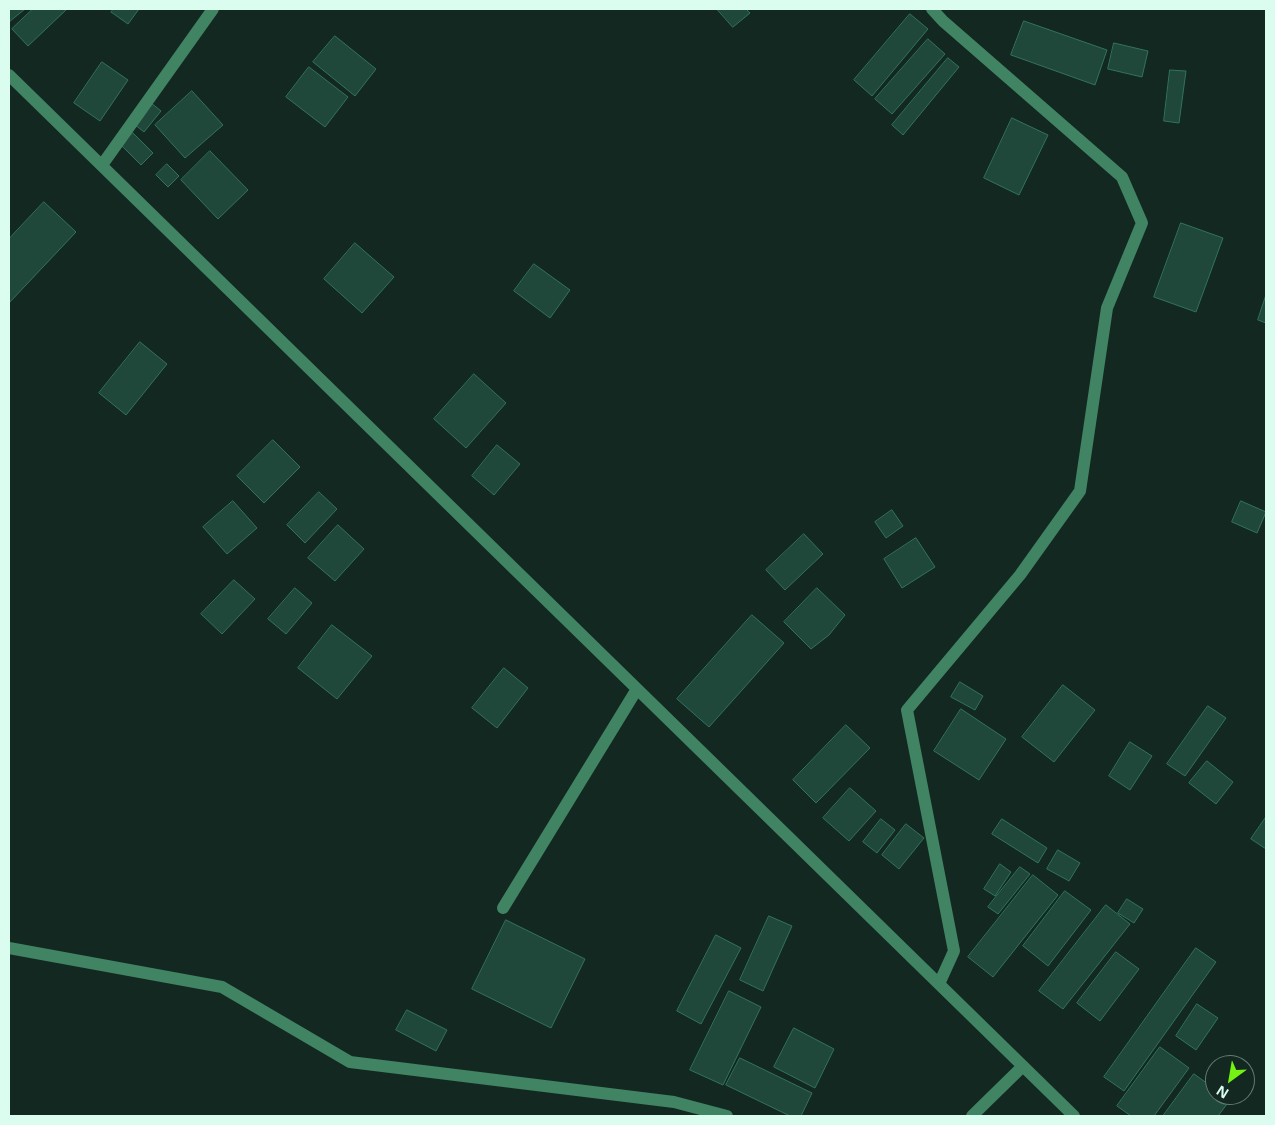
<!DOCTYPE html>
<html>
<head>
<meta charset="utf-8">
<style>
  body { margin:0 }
  #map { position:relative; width:1275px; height:1125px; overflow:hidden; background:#122820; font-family:"Noto Sans",sans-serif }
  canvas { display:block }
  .frame { position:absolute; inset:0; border:10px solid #dbfdef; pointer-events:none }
  .north { position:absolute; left:1205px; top:1055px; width:50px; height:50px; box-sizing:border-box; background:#122820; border:1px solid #627d73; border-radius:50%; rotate:212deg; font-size:14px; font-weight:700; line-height:20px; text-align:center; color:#dbfdef }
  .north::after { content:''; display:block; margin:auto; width:18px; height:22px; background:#73f213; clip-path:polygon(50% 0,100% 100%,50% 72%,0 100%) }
</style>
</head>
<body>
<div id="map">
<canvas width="1275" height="1125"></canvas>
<div class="frame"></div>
<div class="north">N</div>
</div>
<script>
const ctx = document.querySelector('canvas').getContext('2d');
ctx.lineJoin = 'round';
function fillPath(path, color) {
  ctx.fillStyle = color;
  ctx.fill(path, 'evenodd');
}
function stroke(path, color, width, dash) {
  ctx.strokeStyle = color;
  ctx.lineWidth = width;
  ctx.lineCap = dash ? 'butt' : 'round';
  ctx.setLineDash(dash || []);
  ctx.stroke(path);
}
const building = new Path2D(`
  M9 9H25L9 22Z
  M33 9H67L28 46 12 29Z
  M114 9H139L128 24 111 12Z
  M717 9H746L750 13 733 27Z
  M910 14 928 29 872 96 854 80Z
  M1024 21 1107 50 1095 85 1011 55Z
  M335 36 376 69 355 96 313 62Z
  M928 39 945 54 892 114 875 99Z
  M1114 43 1148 51 1142 77 1108 69Z
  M948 58 959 67 903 135 892 125Z
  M102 62 128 80 100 121 74 103Z
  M309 67 348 97 325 127 286 97Z
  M1170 70 1186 71 1179 123 1164 121Z
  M192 91 223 125 185 158 155 125Z
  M150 102 161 111 144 132 134 124Z
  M1012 118 1048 135 1019 195 984 178Z
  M133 133 153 153 141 165 121 145Z
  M210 151 248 190 218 219 181 180Z
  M167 164 179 176 168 187 156 175Z
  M44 202 76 232 9 303V239Z
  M1181 223 1223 238 1196 312 1154 297Z
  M355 243 394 277 362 313 324 279Z
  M534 264 570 290 550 318 514 291Z
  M1266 295V323L1258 320Z
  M140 342 167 364 126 415 99 393Z
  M474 374 506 403 466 448 434 419Z
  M273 440 300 467 264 503 237 476Z
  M497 445 520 464 494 495 472 476Z
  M319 492 337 509 305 543 287 525Z
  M233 501 257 528 227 554 203 527Z
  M1241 501 1266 512 1257 533 1232 522Z
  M892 510 903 526 886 538 875 522Z
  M338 525 364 549 335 581 308 558Z
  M804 534 823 554 785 590 766 570Z
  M916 538 935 567 902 588 884 559Z
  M234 580 255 599 222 634 201 614Z
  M295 588 312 603 286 634 268 619Z
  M817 588 845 615 829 635 811 649 784 622Z
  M752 615 784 643 709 727 677 699Z
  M332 625 372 656 337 699 298 668Z
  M504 668 528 688 497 728 472 708Z
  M960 682 983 696 975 710 951 697Z
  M1063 685 1095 710 1054 762 1022 737Z
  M1208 706 1226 718 1185 776 1167 764Z
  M961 709 1006 739 979 780 934 751Z
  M846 725 870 748 816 803 793 780Z
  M1130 742 1152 756 1130 790 1109 776Z
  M1207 761 1233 782 1216 804 1189 783Z
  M850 788 876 811 849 841 823 818Z
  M1266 817V849L1251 839Z
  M881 819 895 830 877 853 863 842Z
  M1002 819 1047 848 1038 863 992 834Z
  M906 824 924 838 899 869 882 855Z
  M1058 850 1080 863 1069 881 1047 869Z
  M1000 864 1011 872 995 896 984 889Z
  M1020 867 1030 874 998 914 988 907Z
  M1033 875 1058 895 993 977 968 957Z
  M1065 891 1091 910 1048 966 1023 946Z
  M1127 899 1143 909 1134 923 1118 913Z
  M1106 905 1130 924 1063 1009 1039 991Z
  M769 916 792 926 763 991 740 980Z
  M506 920 585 959 551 1028 472 989Z
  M716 935 741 948 701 1024 677 1011Z
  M1196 948 1216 962 1124 1091 1104 1077Z
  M1116 952 1139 969 1100 1021 1077 1003Z
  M729 991 761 1007 723 1085 690 1070Z
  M1197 1004 1218 1018 1196 1050 1176 1036Z
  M407 1010 447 1030 436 1051 396 1030Z
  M794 1028 834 1049 815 1088 774 1067Z
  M1160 1047 1189 1068 1154 1116H1131L1117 1106Z
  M740 1058 812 1093 801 1116H790L726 1085Z
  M1194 1074 1215 1089V1095H1223L1230 1100 1218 1116H1163Z`);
fillPath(building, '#1f483b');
stroke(building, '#32735d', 1);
stroke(new Path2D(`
  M932 9 943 21 1122 177 1142 223 1107 308 1080 491 1020 575 907 710 954 951 939 984
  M9 75 1074 1116
  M102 165 213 9
  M503 908 637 689
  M9 948 222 987 350 1062 674 1102 727 1116
  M972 1116 1023 1066`), '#408463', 12);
</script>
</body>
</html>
